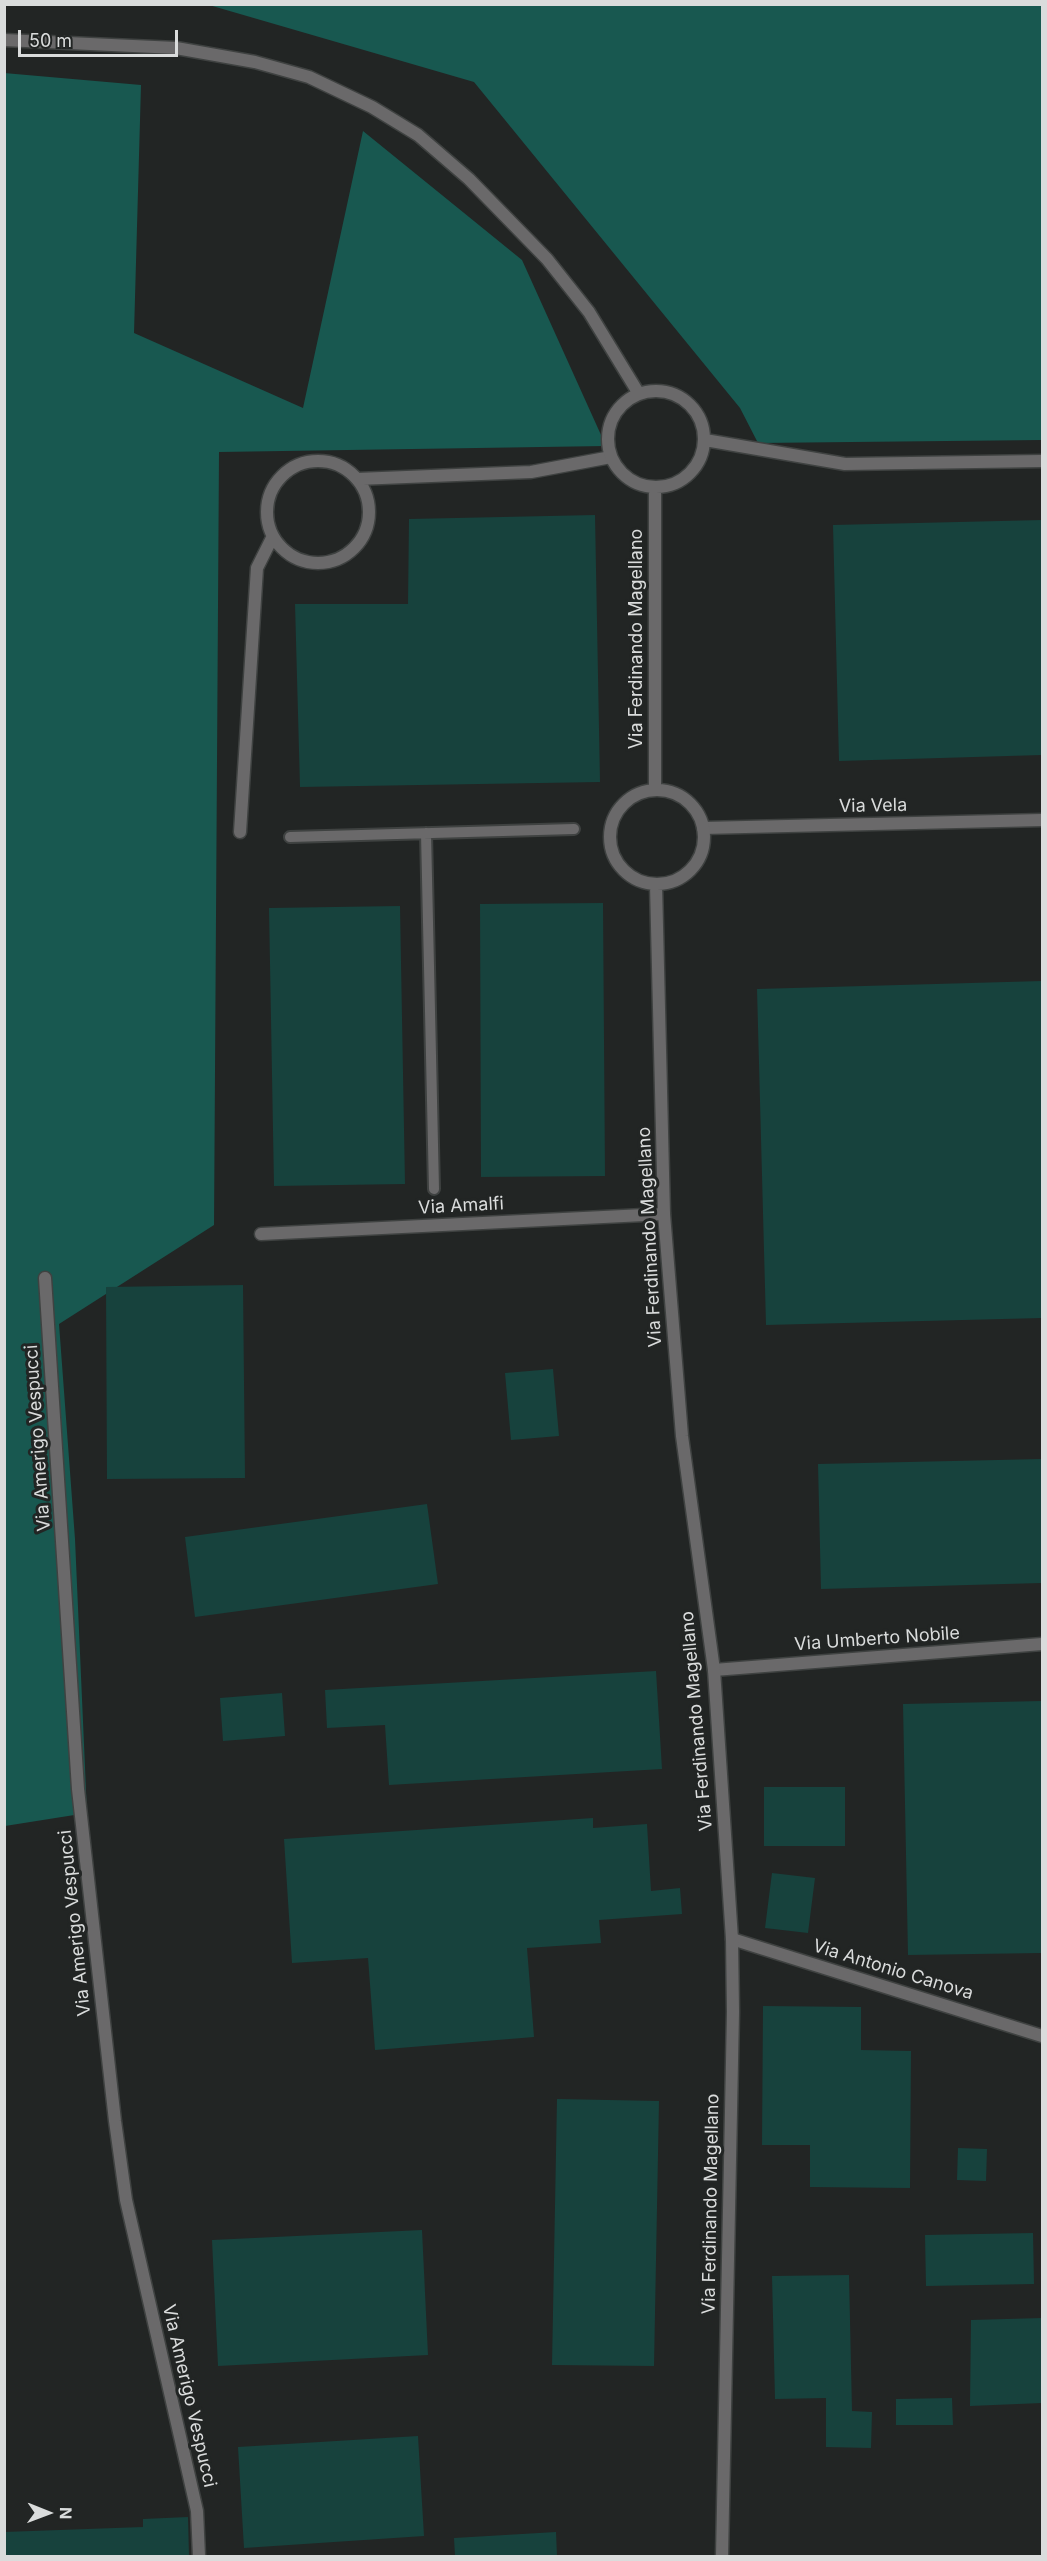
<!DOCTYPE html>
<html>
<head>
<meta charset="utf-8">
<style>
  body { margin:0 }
  #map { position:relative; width:1047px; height:2561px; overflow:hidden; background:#222524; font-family:Inter,sans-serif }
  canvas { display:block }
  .frame { position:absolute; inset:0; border:6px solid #dadcdc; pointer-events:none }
  .north { position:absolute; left:18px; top:2483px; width:60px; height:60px; -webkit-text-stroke:4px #222524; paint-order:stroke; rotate:91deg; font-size:16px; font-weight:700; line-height:24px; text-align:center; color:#dadcdc }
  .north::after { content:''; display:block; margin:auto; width:21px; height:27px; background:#dadcdc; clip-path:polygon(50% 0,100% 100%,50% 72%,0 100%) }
  .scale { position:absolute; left:18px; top:30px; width:160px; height:27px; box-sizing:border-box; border:3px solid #dadcdc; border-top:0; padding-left:8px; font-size:18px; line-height:21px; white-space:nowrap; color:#dadcdc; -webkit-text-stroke:4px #222524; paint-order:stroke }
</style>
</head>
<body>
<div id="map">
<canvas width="1047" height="2561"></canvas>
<div class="frame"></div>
<div class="north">N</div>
<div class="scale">50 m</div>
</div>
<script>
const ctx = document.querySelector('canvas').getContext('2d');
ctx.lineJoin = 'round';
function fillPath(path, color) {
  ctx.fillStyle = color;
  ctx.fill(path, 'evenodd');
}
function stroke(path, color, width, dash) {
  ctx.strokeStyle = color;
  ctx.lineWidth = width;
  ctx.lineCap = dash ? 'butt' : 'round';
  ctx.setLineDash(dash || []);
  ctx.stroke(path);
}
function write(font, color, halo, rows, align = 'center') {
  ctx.font = font + ' Inter,sans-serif';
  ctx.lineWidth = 6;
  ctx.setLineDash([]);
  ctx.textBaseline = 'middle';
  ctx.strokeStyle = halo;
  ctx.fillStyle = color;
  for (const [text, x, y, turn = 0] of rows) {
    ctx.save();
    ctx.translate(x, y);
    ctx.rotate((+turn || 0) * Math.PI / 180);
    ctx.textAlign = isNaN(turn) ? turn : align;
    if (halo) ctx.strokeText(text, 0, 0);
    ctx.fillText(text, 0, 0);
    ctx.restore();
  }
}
fillPath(new Path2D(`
  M172 5H1042V440L758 443 740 408 474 82 209 5Z
  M4 73 141 85 134 333 303 408 363 131 522 260 606 446 219 452 214 1225 59 1324 75 1539 87 1813 5 1826Z`), '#185850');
fillPath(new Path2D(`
  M595 515 600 782 300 787 295 604H408L409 519Z
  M1042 520V755L839 761 833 525Z
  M603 903 605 1176 481 1177 480 904Z
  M400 906 405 1184 274 1186 269 908Z
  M1042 981V1318L766 1325 757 989Z
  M243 1285 245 1478 107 1479 106 1287Z
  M553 1369 559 1436 511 1440 505 1373Z
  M1042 1459V1583L821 1589 818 1464Z
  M427 1504 438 1584 195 1617 185 1537Z
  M656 1671 662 1769 389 1785 385 1725 327 1728 325 1690Z
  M282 1693 285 1736 223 1741 220 1698Z
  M1042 1701V1953L908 1955 903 1704Z
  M764 1787H845V1846H764Z
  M593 1818V1828L647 1824 651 1891 680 1888 682 1914 599 1920 601 1943 527 1948 534 2037 375 2050 368 1958 292 1963 284 1839Z
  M772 1873 815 1878 808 1933 765 1928Z
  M763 2006 861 2007V2050L911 2051 910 2188 810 2187V2145H762Z
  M557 2099 659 2101 654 2366 552 2365Z
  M958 2148 987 2149 986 2181 957 2180Z
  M422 2230 428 2355 218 2366 212 2240Z
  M1033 2233 1034 2284 926 2286 925 2235Z
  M849 2275 852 2411 872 2412 871 2448 826 2447V2398L775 2399 772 2276Z
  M1042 2318V2403L970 2406 971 2320Z
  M952 2398 953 2425H896V2399Z
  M418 2436 424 2536 244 2548 238 2447Z
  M188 2517 189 2556H4V2532L143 2527V2519Z
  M556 2532 557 2556H455L454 2538Z`), '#17423d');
const service = new Path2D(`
  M426 833 434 1189
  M290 837 574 829`);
const minor = new Path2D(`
  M267 512a51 51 0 1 1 102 0a51 51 0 1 1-102 0Z
  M357 479 531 472 611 457
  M703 828 1042 820
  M240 832 257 568 273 536
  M261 1234 664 1214
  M45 1278 78 1789 115 2121 126 2200 197 2511 199 2556
  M714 1670 1042 1644
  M732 1939 1042 2036`);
const tertiary = new Path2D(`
  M4 40 176 48 255 62 309 77 372 107 418 135 469 179 547 259 589 312 639 394
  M608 439a48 48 0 1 1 96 0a48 48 0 1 1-96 0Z
  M705 440 845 464 1042 461
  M655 790V488
  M610 837a47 47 0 1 1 94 0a47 47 0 1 1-94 0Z
  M656 885 664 1214 682 1436 714 1670 732 1939 733 2012 722 2556`);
stroke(service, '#3f4241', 14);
stroke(minor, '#3f4241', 15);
stroke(tertiary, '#3f4241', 15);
stroke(service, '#6a696a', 10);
stroke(minor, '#6a696a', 12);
stroke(tertiary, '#6a696a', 12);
write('18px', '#dadcdc', '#222524', [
  ["Via Ferdinando Magellano",637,639,-90],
  ["Via Vela",873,806,-1],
  ["Via Amalfi",461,1206,-3],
  ["Via Ferdinando Magellano",650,1237,-93],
  ["Via Amerigo Vespucci",38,1438,-94],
  ["Via Umberto Nobile",877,1639,-4],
  ["Via Ferdinando Magellano",697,1721,-95],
  ["Via Amerigo Vespucci",75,1923,-96],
  ["Via Antonio Canova",893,1970,17],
  ["Via Ferdinando Magellano",711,2204,-89],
  ["Via Amerigo Vespucci",189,2396,77]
]);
</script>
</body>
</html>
